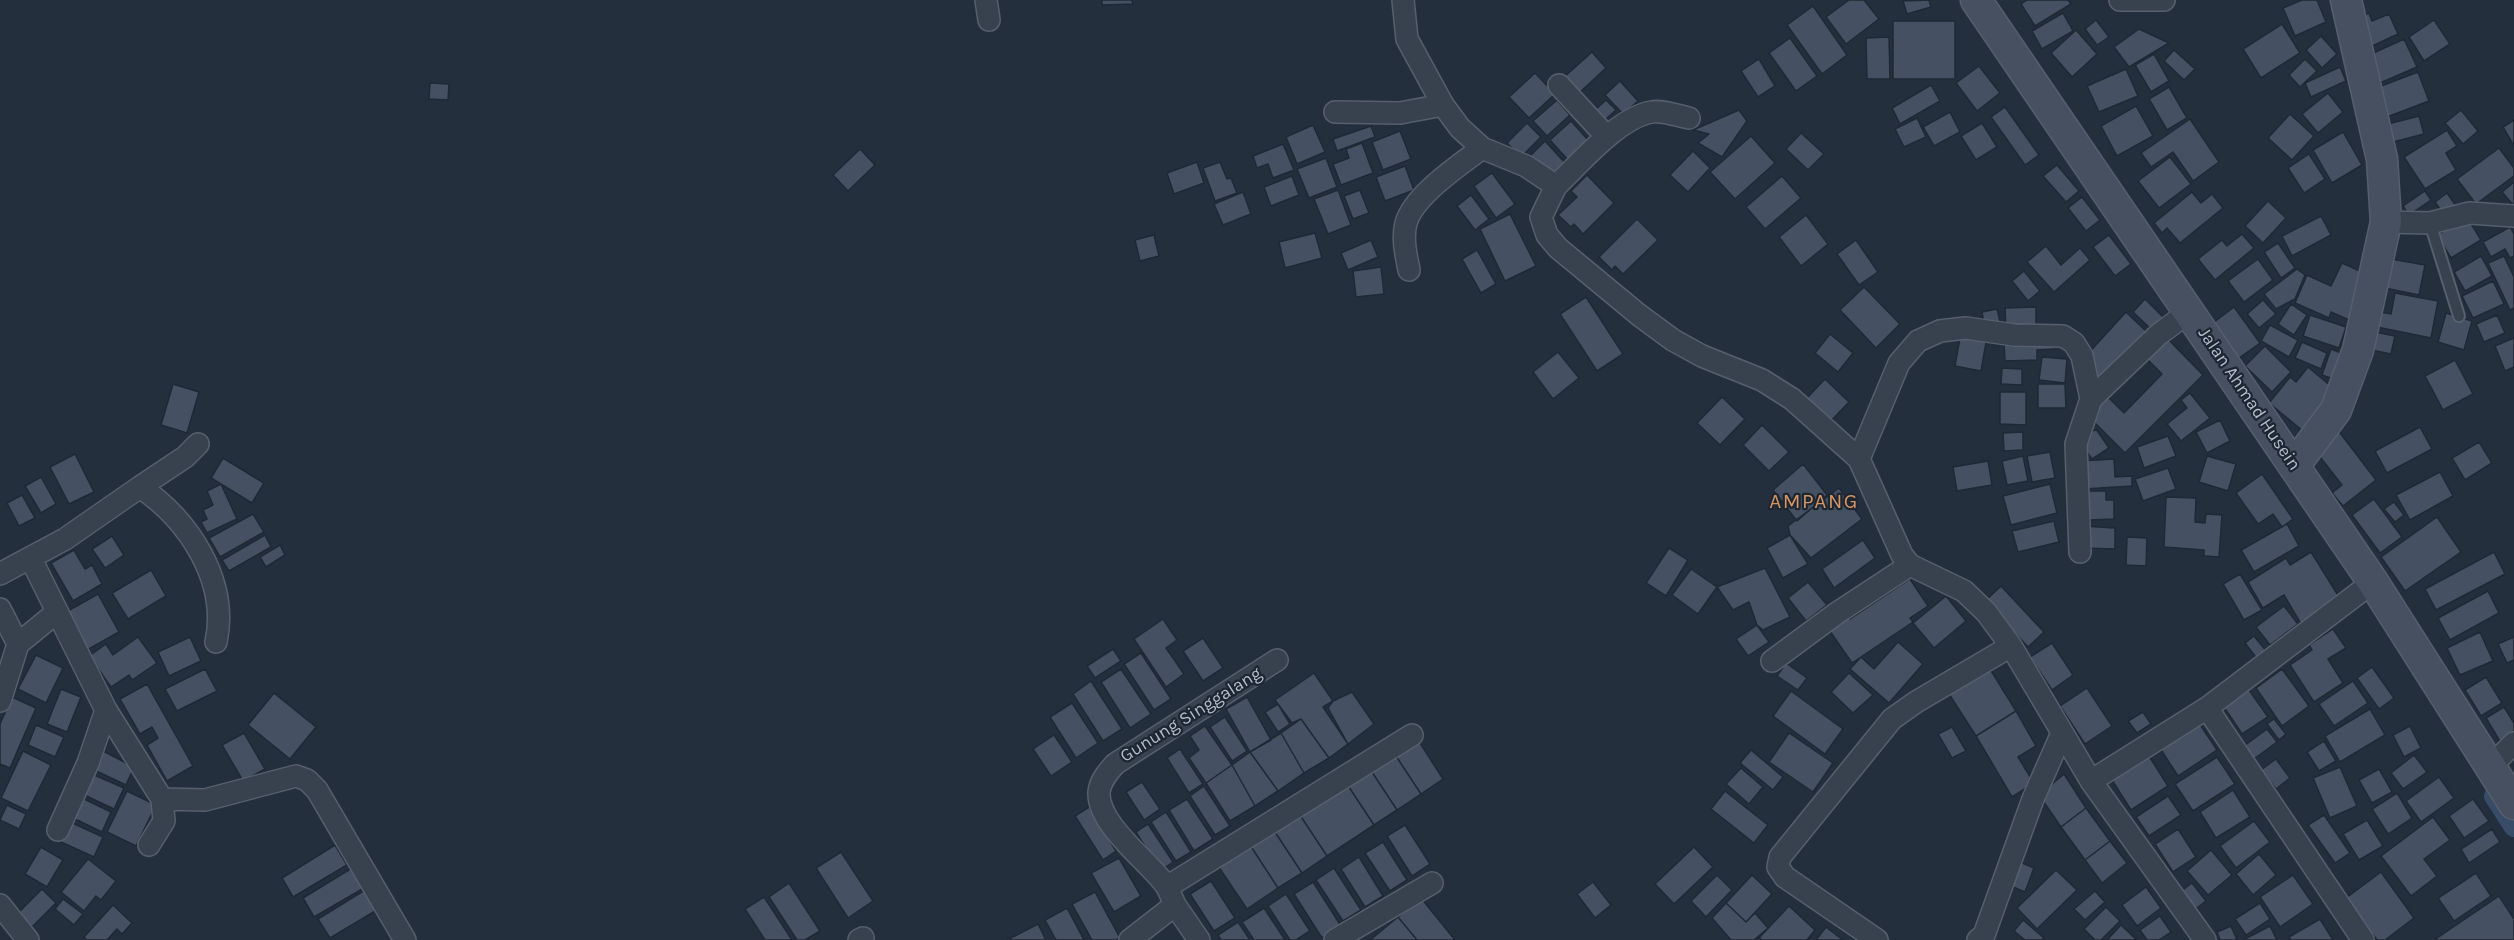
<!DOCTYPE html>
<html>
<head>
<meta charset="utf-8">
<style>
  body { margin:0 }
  canvas { display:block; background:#242f3e }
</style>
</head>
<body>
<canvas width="2514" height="940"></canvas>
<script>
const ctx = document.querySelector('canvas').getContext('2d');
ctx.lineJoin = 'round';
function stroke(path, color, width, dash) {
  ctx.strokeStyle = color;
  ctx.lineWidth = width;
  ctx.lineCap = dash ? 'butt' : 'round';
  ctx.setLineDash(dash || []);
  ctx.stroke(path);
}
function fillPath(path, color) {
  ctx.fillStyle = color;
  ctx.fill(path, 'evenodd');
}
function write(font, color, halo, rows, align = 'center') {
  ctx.font = font + ' Karla,sans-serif';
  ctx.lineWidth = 4.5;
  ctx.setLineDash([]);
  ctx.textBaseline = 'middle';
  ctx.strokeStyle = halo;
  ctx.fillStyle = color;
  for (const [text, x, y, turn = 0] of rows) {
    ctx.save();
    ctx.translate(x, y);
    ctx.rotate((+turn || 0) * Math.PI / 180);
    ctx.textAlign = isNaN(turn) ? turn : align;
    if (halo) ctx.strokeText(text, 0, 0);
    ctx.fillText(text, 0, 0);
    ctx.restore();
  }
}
stroke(new Path2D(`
  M2494 796 2514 827`), '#394c67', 20);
const building = new Path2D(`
  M1102 0H1132L1133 4 1102 5Z
  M1849 0H1864L1879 19 1846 44 1826 17Z
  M1929 0 1931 7 1907 14 1903 1Z
  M2027 0H2068L2071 4 2035 26 2021 4Z
  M2302 0H2317L2326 22 2295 36 2283 8Z
  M1813 6 1847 55 1822 74 1787 25Z
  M2063 13 2073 31 2042 49 2032 31Z
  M2369 13 2372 21 2389 14 2398 34 2368 48 2355 19Z
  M2096 20 2109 37 2097 45 2085 29Z
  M2434 20 2450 44 2424 61 2409 37Z
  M1893 21H1955V79H1893Z
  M2282 24 2300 53 2261 78 2243 49Z
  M2139 29 2169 43 2129 67 2114 47Z
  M2076 30 2097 54 2072 77 2051 53Z
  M2321 36 2337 54 2322 68 2306 50Z
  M1889 37 1890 79H1867L1866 38Z
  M1790 38 1817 76 1796 91 1769 53Z
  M2404 39 2417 67 2380 83 2367 56Z
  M2174 50 2195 69 2184 80 2164 61Z
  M1592 52 1606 68 1578 94 1563 78Z
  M2154 54 2169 81 2151 92 2135 65Z
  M1759 59 1775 86 1758 97 1741 71Z
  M2305 59 2317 71 2300 87 2289 75Z
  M1979 66 2000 93 1977 111 1956 83Z
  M2340 67 2346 81 2311 97 2305 83Z
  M2126 69 2138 96 2099 112 2087 86Z
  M2418 72 2429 101 2387 117 2376 88Z
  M1535 73 1555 94 1529 118 1509 97Z
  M1620 81 1638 101 1623 114 1605 95Z
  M430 83 449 84 448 100 429 99Z
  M1931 85 1940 101 1900 124 1892 108Z
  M2169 87 2187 118 2167 130 2149 99Z
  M2328 93 2343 112 2318 133 2302 114Z
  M1557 100 1570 115 1547 136 1533 121Z
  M1606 100 1616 110 1605 120 1595 110Z
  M2136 106 2153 136 2117 156 2101 126Z
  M2005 107 2039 155 2025 165 1991 117Z
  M1739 110 1747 121 1722 157 1698 143 1709 134 1693 130Z
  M2461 110 2478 131 2463 144 2445 123Z
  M1950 112 1960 132 1934 146 1923 127Z
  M2290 114 2314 136 2292 160 2268 138Z
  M2419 116 2424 134 2393 142 2388 124Z
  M1917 118 1926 137 1904 147 1895 129Z
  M2190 119 2219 162 2193 181 2173 152 2151 167 2141 153Z
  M2514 120V146L2503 127Z
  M1571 121 1589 141 1568 160 1550 140Z
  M1527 123 1541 137 1521 157 1507 143Z
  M1982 123 1997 147 1976 160 1961 136Z
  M1313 125 1325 152 1297 164 1286 137Z
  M1371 126 1375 137 1337 151 1333 139Z
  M2447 130 2457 146 2446 153 2456 170 2425 189 2404 157Z
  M1400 131 1411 159 1383 170 1372 142Z
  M2343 132 2362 165 2332 183 2313 150Z
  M1801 133 1824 154 1808 170 1786 149Z
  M1751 136 1775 163 1735 199 1710 172Z
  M1545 141 1567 165 1552 179 1530 156Z
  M1362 143 1373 173 1341 185 1333 164 1349 158 1346 149Z
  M1283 144 1294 170 1273 178 1268 164 1257 168 1253 156Z
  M2499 148 2514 168V176L2476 204 2457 179Z
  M860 149 875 165 848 191 833 175Z
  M1693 151 1710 168 1688 192 1670 175Z
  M2309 154 2325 179 2304 193 2288 168Z
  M2170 157 2191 184 2159 208 2138 181Z
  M1326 158 1337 187 1309 198 1297 169Z
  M1197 162 1204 183 1174 194 1167 173Z
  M1220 162 1227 179 1231 178 1237 193 1215 201 1203 168Z
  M2057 165 2079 191 2066 202 2043 176Z
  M1405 166 1414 190 1385 201 1376 177Z
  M1492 173 1515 204 1496 218 1474 186Z
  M1587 175 1614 203 1583 234 1574 224 1571 227 1558 215 1577 197 1571 191Z
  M1292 176 1299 195 1271 206 1264 187Z
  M1782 176 1801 198 1765 229 1746 207Z
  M2514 182V206L2502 192Z
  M1338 190 1351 225 1328 234 1314 199Z
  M1360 190 1369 213 1353 219 1344 196Z
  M2425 191 2431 200 2409 215 2403 206Z
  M1243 192 1251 214 1223 225 1214 204Z
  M2192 192 2201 203 2212 194 2223 208 2180 243 2167 228 2162 233 2154 223Z
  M2447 193 2456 206 2444 215 2435 202Z
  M1471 195 1489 219 1475 230 1457 206Z
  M2082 197 2100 220 2086 231 2068 208Z
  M2268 201 2286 218 2263 243 2245 226Z
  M1510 214 1536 266 1505 281 1480 229Z
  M1806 215 1828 244 1801 266 1779 237Z
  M2321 216 2331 235 2292 256 2282 236Z
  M2467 217 2481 240 2451 258 2437 235Z
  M1637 219 1658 240 1623 274 1615 266 1612 270 1599 257Z
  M2510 227 2514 234V256L2510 258 2505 249 2491 257 2483 242Z
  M1315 233 1322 258 1285 268 1279 242Z
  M2242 234 2254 248 2215 280 2198 259 2222 240 2227 246Z
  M1154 235 1159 256 1140 261 1135 240Z
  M2109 235 2131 264 2115 276 2093 247Z
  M1371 240 1378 257 1348 270 1341 253Z
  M1856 240 1878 272 1859 285 1837 254Z
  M2278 243 2295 268 2281 278 2264 252Z
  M2046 246 2061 265 2080 248 2090 260 2054 292 2027 262Z
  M1477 250 1496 284 1481 293 1462 259Z
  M2481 256 2492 276 2465 291 2454 272Z
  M2504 256 2514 277V308L2510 310 2488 263Z
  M2258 259 2273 280 2244 302 2228 281Z
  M2391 259 2425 265 2419 295 2385 288Z
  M2342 263 2369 275 2349 320 2331 312 2329 318 2295 303 2307 275 2331 286Z
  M1381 267 1384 294 1356 297 1353 271Z
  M2297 269 2305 275 2295 299 2276 309 2264 294Z
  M2024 271 2040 291 2028 301 2012 281Z
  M2493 281 2504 304 2473 318 2462 296Z
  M1864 287 1900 324 1876 348 1840 310Z
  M2395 293 2438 301 2431 338 2372 326 2375 311 2391 314Z
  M1586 297 1623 354 1597 371 1560 314Z
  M2145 299 2166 320 2154 332 2133 312Z
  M2263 300 2276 314 2259 328 2247 314Z
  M2291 304 2307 315 2294 335 2278 324Z
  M2036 307V333H2006L2005 308Z
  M2234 307 2260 343 2239 358 2213 323Z
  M1997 309 2001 326 1985 329 1982 312Z
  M2126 312 2148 333 2094 392 2084 358Z
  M2446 313 2472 321 2464 350 2438 342Z
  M2310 315 2346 327 2339 348 2303 336Z
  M2497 315 2505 333 2484 342 2476 324Z
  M2270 325 2298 340 2289 357 2261 341Z
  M2370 331 2395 336 2391 354 2366 349Z
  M1961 332 1987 337 1981 371 1955 366Z
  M1830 334 1853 353 1838 372 1815 353Z
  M2163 334 2203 375 2125 453 2087 415 2107 396 2124 413 2162 374 2143 355Z
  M2514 338V367L2505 371 2495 346Z
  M2054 340V349L2037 350V360L2005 361 2004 343Z
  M2302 342 2327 353 2321 369 2295 358Z
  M2265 346 2291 372 2272 392 2245 366Z
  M2331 349 2351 357 2342 382 2322 375Z
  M1558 352 1579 378 1553 399 1533 372Z
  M2042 357 2067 359 2065 383 2039 380Z
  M2455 360 2473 394 2443 410 2425 376Z
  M2308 367 2338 392 2309 436 2269 403 2290 377 2296 382Z
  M2002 368 2022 369V385L2001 384Z
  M1825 379 1849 402 1829 423 1805 400Z
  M173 384 199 392 187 433 161 425Z
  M2038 384H2065L2066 408H2038Z
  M2000 392H2026V425L2000 424Z
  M2190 393 2210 418 2181 441 2167 424 2187 408 2181 400Z
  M1722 397 1745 419 1720 445 1697 423Z
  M2220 420 2230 441 2207 453 2196 432Z
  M1762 425 1789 452 1769 471 1743 445Z
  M2420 427 2432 449 2387 473 2375 451Z
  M2096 429 2109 448 2092 459 2079 441Z
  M2337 429 2376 480 2343 506 2332 493 2342 485 2313 448Z
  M2023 432V450L2004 451 2003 433Z
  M2168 436 2176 456 2144 468 2137 447Z
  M2479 442 2492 463 2465 480 2452 458Z
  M2050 452 2055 478 2032 482 2027 456Z
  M75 454 94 492 69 504 50 467Z
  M2023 456 2028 481 2007 485 2002 461Z
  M2207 456 2236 464 2228 491 2199 482Z
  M223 458 264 483 252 503 211 478Z
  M2114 459 2115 477 2132 476V486L2084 489 2082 461Z
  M1988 461 1992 485 1957 491 1953 467Z
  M1803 464 1827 495 1797 521 1773 490Z
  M2168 468 2176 489 2143 501 2135 479Z
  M2440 472 2453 496 2410 520 2396 495Z
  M2262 474 2293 519 2282 527 2273 514 2258 524 2236 493Z
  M41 477 56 504 41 513 25 486Z
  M221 484 237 519 207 533 201 522 207 519 203 510 213 505 207 491Z
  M2050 484 2057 513 2011 525 2003 496Z
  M1839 488 1862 519 1811 558 1790 535 1788 526Z
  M2088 491H2106V500H2114V519L2089 520Z
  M22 495 35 518 19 526 7 503Z
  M2166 497 2196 498 2195 522 2205 523 2206 514 2222 515 2219 557 2204 556V550L2164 547Z
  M2374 499 2402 537 2380 553 2352 515Z
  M2394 502 2404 515 2395 522 2384 509Z
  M253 514 264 532 220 557 209 538Z
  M2437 517 2461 552 2405 591 2381 557Z
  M2054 521 2059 542 2018 552 2012 531Z
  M2287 524 2299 546 2254 572 2241 550Z
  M2083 526 2115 528V549L2082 548Z
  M265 535 271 547 229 571 222 560Z
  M1790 535 1808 564 1783 578 1767 548Z
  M112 536 124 555 105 568 92 549Z
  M2127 537 2147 538 2146 566 2126 565Z
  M1863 540 1875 558 1834 588 1822 569Z
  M280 545 285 555 266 567 260 557Z
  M1669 548 1688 560 1666 596 1646 583Z
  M74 550 85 569 92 565 102 584 73 601 51 563Z
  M2311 552 2341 600 2301 624 2284 595 2263 608 2248 582 2286 558 2290 565Z
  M2494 552 2505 574 2436 610 2425 589Z
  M1765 568 1790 617 1763 630 1757 625 1749 602 1733 610 1717 587Z
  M1691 569 1717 587 1698 614 1672 595Z
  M151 570 166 596 128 619 112 593Z
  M2240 574 2262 610 2244 620 2223 584Z
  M1910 579 1928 606 1910 618 1913 622 1852 663 1827 627 1847 614 1850 619Z
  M1808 582 1827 605 1806 621 1788 598Z
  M2001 586 2044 632 2028 647 1985 601Z
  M2488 591 2499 613 2450 640 2438 618Z
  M98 594 119 632 87 650 66 612Z
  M1946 596 1966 621 1934 648 1913 623Z
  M2284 606 2298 624 2270 645 2256 627Z
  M1163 619 1177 640 1166 648 1184 674 1166 687 1134 639Z
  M1757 625 1769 642 1748 656 1736 639Z
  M2333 629 2346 648 2328 659 2343 683 2314 702 2290 665 2312 650 2309 645Z
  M2480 632 2493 661 2460 675 2447 648Z
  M2254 636 2267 652 2258 660 2245 643Z
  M138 637 157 663 132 680 129 675 111 687 89 656 106 644 113 655Z
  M190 637 201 661 169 676 158 652Z
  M2514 637V660L2507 663 2498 644Z
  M1203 638 1223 668 1203 681 1183 651Z
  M1898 642 1923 664 1889 703 1850 669 1861 657 1874 669Z
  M2052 643 2073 675 2052 690 2030 657Z
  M1113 649 1121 661 1095 678 1087 666Z
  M1141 653 1171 699 1154 710 1124 664Z
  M36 655 63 668 46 703 18 689Z
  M1786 663 1807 678 1798 690 1777 676Z
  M2372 667 2394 698 2379 709 2357 678Z
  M205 669 217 691 177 711 165 689Z
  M1121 669 1151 714 1130 728 1101 682Z
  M1990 669 2016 711 1976 736 1949 694Z
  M2282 669 2309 706 2282 726 2256 688Z
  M1314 673 1333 701 1323 707 1348 744 1329 758 1301 719 1292 723 1275 700Z
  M1849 673 1873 695 1853 713 1831 692Z
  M2486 677 2502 703 2481 716 2465 690Z
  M1091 681 1122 729 1103 741 1073 694Z
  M2353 681 2368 703 2334 726 2319 704Z
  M147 684 193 766 167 781 147 745 158 738 152 727 140 734 120 699Z
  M2087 688 2112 726 2085 744 2060 706Z
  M61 689 81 697 67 732 47 724Z
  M2249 690 2268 717 2242 734 2224 707Z
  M1791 691 1843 729 1825 754 1773 716Z
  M1352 692 1374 724 1348 744 1328 708 1333 701Z
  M274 693 316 727 290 759 248 725Z
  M12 697 36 708 10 768 0 764V724Z
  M1247 697 1271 740 1250 752 1226 709Z
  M1072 703 1098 743 1076 758 1050 717Z
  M1278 704 1290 724 1278 732 1265 712Z
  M2504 707 2514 723V735L2501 743 2486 718Z
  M2370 709 2385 735 2340 762 2325 736Z
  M2016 711 2036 746 2018 757 2034 783 2012 797 1976 736Z
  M2143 712 2151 724 2137 733 2128 721Z
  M1225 717 1247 751 1232 761 1210 727Z
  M2195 717 2217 750 2178 776 2156 742Z
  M1301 719 1329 758 1304 773 1281 733Z
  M2274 719 2286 734 2279 740 2267 724Z
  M36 725 64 737 55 757 28 745Z
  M1205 726 1232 765 1206 783 1189 758 1199 750 1190 736Z
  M2410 726 2421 748 2404 757 2393 735Z
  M1952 727 1966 751 1952 758 1938 734Z
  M2267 729 2277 742 2254 759 2244 746Z
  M244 733 265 769 243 781 222 745Z
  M1281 733 1304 773 1278 791 1250 752Z
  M1789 733 1833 763 1813 792 1769 762Z
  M1054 735 1072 762 1051 776 1033 749Z
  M1415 735 1443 779 1421 794 1392 750Z
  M2324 741 2336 761 2319 771 2307 752Z
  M1180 749 1203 784 1189 793 1167 758Z
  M1392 750 1421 794 1397 810 1368 766Z
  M1751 750 1783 777 1773 790 1740 763Z
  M23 751 51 765 28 811 1 798Z
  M103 751 134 767 126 785 94 770Z
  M1250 752 1278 791 1255 806 1232 765Z
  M2414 755 2427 772 2403 789 2391 773Z
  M2149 756 2168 786 2131 810 2112 780Z
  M2217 757 2235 784 2193 811 2175 784Z
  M2276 759 2290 778 2276 789 2261 770Z
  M1232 765 1255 806 1230 821 1206 783Z
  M1368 766 1397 810 1374 825 1345 781Z
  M2340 767 2357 806 2330 818 2313 778Z
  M1741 768 1763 787 1749 804 1726 784Z
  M2379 769 2392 792 2372 803 2359 780Z
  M92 774 124 788 114 809 82 794Z
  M2064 774 2086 808 2061 827 2039 795Z
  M2439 777 2454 798 2421 822 2406 801Z
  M1345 781 1374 825 1327 856 1298 812Z
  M1142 782 1160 809 1144 820 1126 792Z
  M1204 786 1230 826 1215 835 1190 796Z
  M2233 790 2250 817 2216 838 2200 812Z
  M127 791 156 805 136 846 107 832Z
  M1725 791 1768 825 1754 843 1711 809Z
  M2397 793 2412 818 2388 834 2372 809Z
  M2168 796 2181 815 2149 836 2136 817Z
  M80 797 111 812 102 832 71 817Z
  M1187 799 1213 839 1194 851 1169 810Z
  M2473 799 2489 821 2464 838 2449 816Z
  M7 805 26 814 19 829 0 820Z
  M1089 807 1116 851 1103 860 1075 816Z
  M2086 808 2110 841 2085 860 2061 827Z
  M1166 812 1191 852 1176 861 1151 822Z
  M1298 812 1327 856 1302 873 1273 829Z
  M2324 815 2350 853 2335 863 2308 825Z
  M2433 817 2450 840 2424 859 2437 876 2411 896 2381 856Z
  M2367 820 2383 846 2359 860 2343 834Z
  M2254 821 2270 842 2236 868 2220 846Z
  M70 822 103 837 94 857 61 842Z
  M1148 824 1173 862 1160 871 1136 832Z
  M1405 825 1430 864 1412 876 1387 836Z
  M1273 829 1302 873 1278 888 1250 845Z
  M2178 829 2196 857 2173 872 2155 844Z
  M2492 829 2500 842 2469 863 2461 849Z
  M2110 841 2127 863 2102 883 2085 860Z
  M1383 842 1407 880 1390 891 1365 853Z
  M335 845 347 865 293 897 282 878Z
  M1250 845 1278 888 1247 909 1218 866Z
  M41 847 63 860 47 887 25 874Z
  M1694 847 1713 867 1674 904 1655 884Z
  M2211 850 2232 875 2208 895 2187 871Z
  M841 852 873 901 848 918 816 868Z
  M2259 854 2276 875 2253 895 2236 874Z
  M1359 857 1383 896 1365 907 1341 869Z
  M1119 858 1141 896 1114 912 1091 873Z
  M88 859 116 881 101 900 96 896 84 911 61 892Z
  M2015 860 2034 868 2025 892 2006 884Z
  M352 868 364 888 314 917 303 898Z
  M1334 868 1361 910 1343 921 1316 880Z
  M2056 870 2077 890 2037 929 2017 908Z
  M2381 872 2414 918 2385 940H2377L2346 898Z
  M2476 873 2491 896 2454 921 2438 898Z
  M1717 875 1732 890 1706 917 1691 901Z
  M1752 875 1772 894 1746 922 1726 903Z
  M2293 875 2313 904 2280 927 2260 897Z
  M1211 881 1235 918 1214 931 1190 894Z
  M1313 882 1341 926 1322 938 1294 894Z
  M1593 882 1611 905 1595 918 1577 894Z
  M789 883 820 931 805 940H797L769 897Z
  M2192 883 2206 901 2194 910 2180 892Z
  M2146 887 2161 908 2137 926 2122 905Z
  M42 889 56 903 32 927 18 913Z
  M365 890 377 910 330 938 318 919Z
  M2095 891 2105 902 2085 920 2074 909Z
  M1095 892 1120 938 1116 940H1092L1072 904Z
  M1286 894 1310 931 1296 940H1290L1268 906Z
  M2499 896 2514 919V940H2434Z
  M764 897 792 940H765L745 909Z
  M1421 898 1455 940H1417L1398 917Z
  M63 899 83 914 74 925 55 909Z
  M1726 903 1746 922 1755 913 1768 928 1754 940H1731L1712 918Z
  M2260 903 2270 919 2246 935 2235 919Z
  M113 905 132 923 122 934 117 929 107 940H87L84 937Z
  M1789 906 1815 930 1807 940H1762L1759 938Z
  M2106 907 2120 921 2101 940H2095L2084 929Z
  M1067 908 1084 940H1056L1045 920Z
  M1264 908 1285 940H1254L1242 922Z
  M2160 916 2171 932 2159 940H2147L2140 930Z
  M1398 917 1417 940H1370Z
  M2320 919 2333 940H2291L2289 937Z
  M2023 920 2044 938 2042 940H2025L2014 931Z
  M1238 922 1250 940H1221L1218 935Z
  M1038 924 1046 940H1007Z
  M2121 925 2137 940H2107Z
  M2231 926 2237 940H2220L2217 932Z
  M2270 926 2277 940H2243Z
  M1826 927 1843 940H1816Z`);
fillPath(building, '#455162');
stroke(building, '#1f2835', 1.5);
const lane = new Path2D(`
  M2430 223 2459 316`);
const street = new Path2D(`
  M986 0 989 20
  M1403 0 1407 39 1443 105
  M2120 0H2164
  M1559 85 1607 137
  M1335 112 1400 113 1443 105 1460 128 1482 148 1526 166 1556 186C1580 163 1619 117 1652 112 1663 110 1678 116 1689 118
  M1556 186 1541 217 1547 235 1558 248 1639 315 1673 340 1702 356 1762 380 1792 399 1859 459 1902 555 1910 565 1964 591 1986 612 2011 646 2091 781 2205 940
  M2386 222 2430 223 2470 213 2514 216
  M1409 270C1406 255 1402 238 1406 223 1414 195 1460 165 1482 148
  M1859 459 1899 363 1918 341 1940 331 1966 328 2014 335 2063 336 2074 343 2082 356 2091 399
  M140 487 185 457 198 444
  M2080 552 2076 444 2091 399 2158 335 2190 311
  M31 559 106 710 162 799 164 821 149 845
  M0 574 65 539 140 487C189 520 229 581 216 642
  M0 609 18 644 0 701
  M18 644 57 612
  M1772 661 1837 613 1910 565
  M2207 708 2363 940
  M2490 767 2514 743
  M2091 781 2207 708 2373 582
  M162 799 205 800 296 776 307 780 317 790 405 940
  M58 830 88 763 106 710
  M1167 887 1412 735
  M0 905 28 940
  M1175 905 1199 940
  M859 940 863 938
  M1130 940 1175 905C1172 899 1170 892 1167 887 1151 863 1097 825 1099 792 1100 781 1108 772 1115 764L1277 660
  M1335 940 1432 883
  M1877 940 1785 877 1778 867 1780 857 1892 719 1916 702 2011 646
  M1978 940 1984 935 2033 799 2062 733`);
const secondary = new Path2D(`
  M1976 0 2373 582 2514 804
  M2294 466 2336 410 2358 350 2386 222 2382 159 2346 0`);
stroke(lane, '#565f6c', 14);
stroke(street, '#565f6c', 24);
stroke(secondary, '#565f6c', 33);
stroke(lane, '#38414e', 10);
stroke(street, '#38414e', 21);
stroke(secondary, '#465061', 30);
write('18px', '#b4bcc9', '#1d2633', [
  ["Jalan Ahmad Husein",2249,399,56],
  ["Gunung Singgalang",1191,715,-32]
]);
ctx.letterSpacing = '1.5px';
write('21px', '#d59563', '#1d2633', [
  ["AMPANG",1814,502]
]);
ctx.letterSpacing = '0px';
</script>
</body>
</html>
